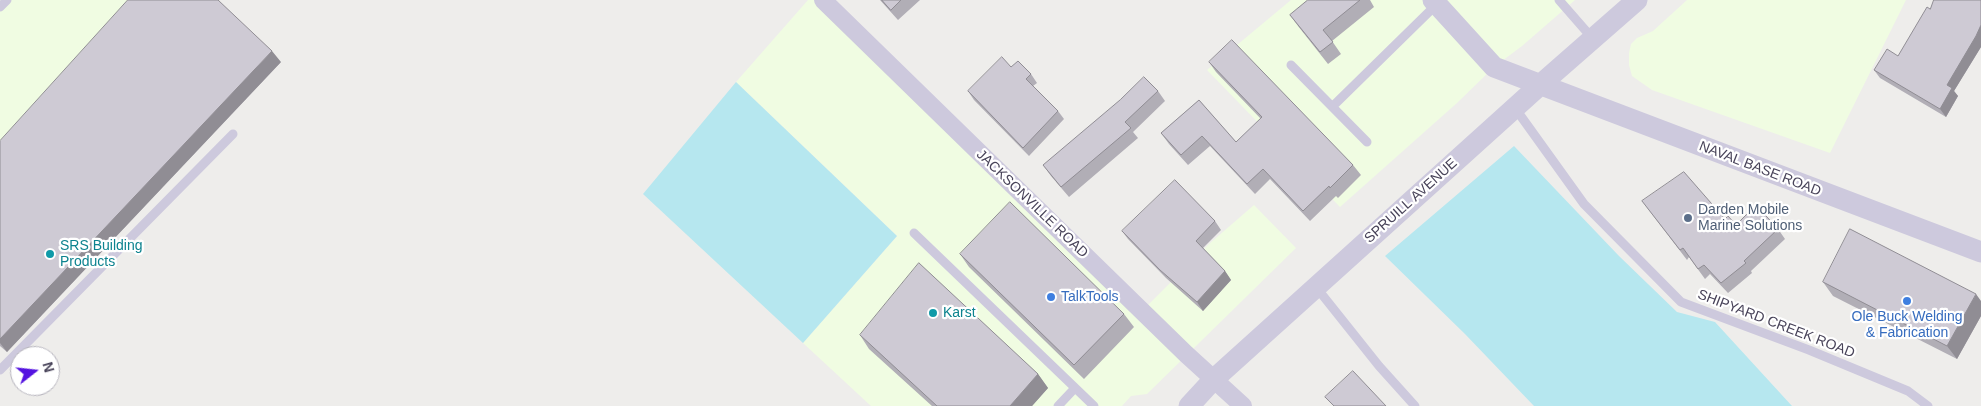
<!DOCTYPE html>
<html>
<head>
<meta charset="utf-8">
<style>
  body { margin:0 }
  #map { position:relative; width:1981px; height:406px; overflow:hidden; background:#eeedeb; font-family:Arial,sans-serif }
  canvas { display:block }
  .north { position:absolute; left:10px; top:346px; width:50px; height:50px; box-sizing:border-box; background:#fff; border:1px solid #b6b4bd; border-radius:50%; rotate:74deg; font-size:14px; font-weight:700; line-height:20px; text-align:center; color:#484359 }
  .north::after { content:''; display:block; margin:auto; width:18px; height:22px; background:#5413e0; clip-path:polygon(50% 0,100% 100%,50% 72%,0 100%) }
</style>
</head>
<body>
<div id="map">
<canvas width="1981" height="406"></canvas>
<div class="north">N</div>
</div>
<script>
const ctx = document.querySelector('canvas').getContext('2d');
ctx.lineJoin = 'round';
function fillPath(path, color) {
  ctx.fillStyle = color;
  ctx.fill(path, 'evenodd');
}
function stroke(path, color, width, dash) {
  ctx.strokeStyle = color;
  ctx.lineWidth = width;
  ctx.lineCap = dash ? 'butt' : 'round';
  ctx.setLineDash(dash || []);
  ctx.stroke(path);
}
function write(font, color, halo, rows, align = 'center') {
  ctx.font = font + ' Arial,sans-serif';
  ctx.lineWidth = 4.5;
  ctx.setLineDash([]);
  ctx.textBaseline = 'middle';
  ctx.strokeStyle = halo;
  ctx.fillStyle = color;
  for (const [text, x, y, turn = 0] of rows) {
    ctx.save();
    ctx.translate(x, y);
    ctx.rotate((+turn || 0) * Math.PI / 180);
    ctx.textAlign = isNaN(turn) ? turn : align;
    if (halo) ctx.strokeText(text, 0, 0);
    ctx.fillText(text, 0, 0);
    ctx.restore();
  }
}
fillPath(new Path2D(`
  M0 0H137L0 151Z
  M808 0H823L1142 311 1209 244 1254 205 1296 248 1147 394 1131 396 1122 406H871L803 343 897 236 736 82Z
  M1291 0H1575L1522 46 1494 67 1457 103 1340 207 1207 70Z
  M1687 0H1906L1830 153 1652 90 1632 76 1629 65V53L1631 44 1637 38 1653 31Z`), '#f0fce2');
fillPath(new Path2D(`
  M736 82 897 236 803 343 643 194Z
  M1514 146 1619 256 1677 312 1715 322 1792 406H1534L1465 334 1385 256Z`), '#b6e7ef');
stroke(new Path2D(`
  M1559 0 1593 39
  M0 7 7 0
  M1291 65 1367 142
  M1333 106 1437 4
  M1515 108 1584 204 1681 302 1809 350 1908 391 1928 406
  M914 233 1094 406
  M1316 287 1379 366 1415 406
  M0 370 233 134
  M1058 406 1075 388`), '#cdc9dd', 9);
stroke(new Path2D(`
  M823 0 1186 354 1243 406`), '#cdc9dd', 18);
stroke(new Path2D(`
  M1433 0 1494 67 1981 252
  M1189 406 1213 380 1540 85 1637 0`), '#cdc9dd', 21);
fillPath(new Path2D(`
  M880 0H920L898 20Z
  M1308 0H1370L1374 7 1332 41 1341 54 1328 64 1298 26 1290 15Z
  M1981 0V47L1954 91 1958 96 1946 117 1880 78 1874 70 1898 56 1930 9Z
  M281 62 7 352 0 346V141Z
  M1209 62 1353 165 1361 175 1338 198 1336 196 1310 221 1270 179 1255 194 1210 146 1188 165 1169 144 1161 133 1199 100 1236 142 1261 119 1216 72Z
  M1011 67 1031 74 1037 83 1033 86 1058 111 1064 119 1029 156 974 100 968 91Z
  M1158 91 1165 101 1133 132 1138 138 1069 197 1051 176 1043 165Z
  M1642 201 1725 219 1736 225 1778 229 1785 239 1751 271 1752 273 1728 293 1710 274 1705 279 1689 257 1687 260Z
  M1215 221 1221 230 1203 248 1225 271 1231 280 1203 311 1166 278 1128 239 1122 231Z
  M960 254 1124 314 1134 327 1084 379 969 267Z
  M1823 282 1981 301V316L1957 359 1833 296Z
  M860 335 1038 374 1048 388 1032 406H932L869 349Z`), '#b1aeb6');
fillPath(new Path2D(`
  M1981 25V47L1954 91 1958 96 1946 117 1940 109 1947 85Z
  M272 51 281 62 7 352 0 343V339Z
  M1225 271 1231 280 1203 311 1197 302Z
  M1976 294 1981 301V316L1957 359 1947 346Z
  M1038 374 1048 388 1032 406H1010Z`), '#908d94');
const building = new Path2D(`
  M128 0H218L272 51 0 339V141Z
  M882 0H901L891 10Z
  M1308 0H1360L1323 30 1333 42 1320 52 1290 15Z
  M1934 0H1981V25L1976 36 1947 85 1952 88 1940 109 1874 70 1887 49 1898 56 1927 7 1930 9Z
  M1232 40 1353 165 1330 188 1329 186 1303 211 1263 169 1247 184 1202 136 1181 155 1161 133 1199 100 1236 142 1262 117 1209 62Z
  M1002 57 1011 67 1018 61 1031 74 1026 79 1058 111 1023 148 968 91Z
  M1144 77 1158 91 1125 122 1131 128 1061 187 1043 165 1120 100Z
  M1684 172 1725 219 1728 216 1736 225 1756 205 1778 229 1744 261 1746 263 1721 283 1704 265 1698 269 1683 248 1680 250 1642 201Z
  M1175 180 1215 221 1196 241 1225 271 1197 302 1160 270 1122 231Z
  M1010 202 1124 314 1074 365 960 254Z
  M1850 229 1976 294 1947 346 1823 282Z
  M919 263 1038 374 1010 406H937L860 335Z
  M1353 371 1386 406H1334L1325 397Z`);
fillPath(building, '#cecad4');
stroke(building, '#908d94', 1);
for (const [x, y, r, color] of [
  [1688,218,5,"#5c6f8a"],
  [50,254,5,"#0f9aa8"],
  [1051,297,5,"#3f7fe0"],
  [1907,301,5,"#3f7fe0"],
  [933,313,5,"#0f9aa8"]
]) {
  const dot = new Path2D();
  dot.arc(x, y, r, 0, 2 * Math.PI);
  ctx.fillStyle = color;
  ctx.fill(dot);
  stroke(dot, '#fff', 2);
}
write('14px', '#484359', '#fff', [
  ["NAVAL BASE ROAD",1760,169,21],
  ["SPRUILL AVENUE",1411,201,-42],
  ["JACKSONVILLE ROAD",1032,204,44],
  ["SHIPYARD CREEK ROAD",1776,324,21]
]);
write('14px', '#4e5e75', '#fff', [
  ["Darden Mobile",1698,210],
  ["Marine Solutions",1698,226]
], 'left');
write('14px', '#0d838f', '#fff', [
  ["SRS Building",60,246],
  ["Products",60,262],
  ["Karst",943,313]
], 'left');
write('14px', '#366cbe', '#fff', [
  ["TalkTools",1061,297],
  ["Ole Buck Welding",1907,317,"center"],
  ["& Fabrication",1907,333,"center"]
], 'left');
</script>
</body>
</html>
